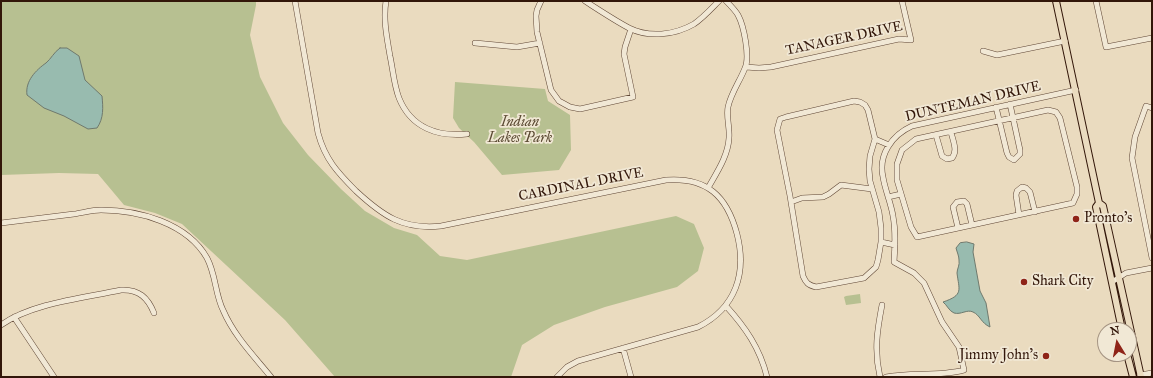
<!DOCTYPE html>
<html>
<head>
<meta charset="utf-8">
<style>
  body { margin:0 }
  #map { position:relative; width:1153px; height:378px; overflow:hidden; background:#eadbbf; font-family:"IM FELL Great Primer",serif }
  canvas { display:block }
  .frame { position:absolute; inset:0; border:2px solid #321609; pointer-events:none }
  .north { position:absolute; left:1097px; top:322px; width:40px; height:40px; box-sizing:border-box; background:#f1e8d5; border:1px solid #a59483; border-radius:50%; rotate:350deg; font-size:11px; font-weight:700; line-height:16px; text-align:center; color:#321609 }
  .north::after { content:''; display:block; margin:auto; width:14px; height:18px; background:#8f2418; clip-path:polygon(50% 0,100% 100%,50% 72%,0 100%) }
</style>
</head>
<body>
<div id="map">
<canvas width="1153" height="378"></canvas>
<div class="frame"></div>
<div class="north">N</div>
</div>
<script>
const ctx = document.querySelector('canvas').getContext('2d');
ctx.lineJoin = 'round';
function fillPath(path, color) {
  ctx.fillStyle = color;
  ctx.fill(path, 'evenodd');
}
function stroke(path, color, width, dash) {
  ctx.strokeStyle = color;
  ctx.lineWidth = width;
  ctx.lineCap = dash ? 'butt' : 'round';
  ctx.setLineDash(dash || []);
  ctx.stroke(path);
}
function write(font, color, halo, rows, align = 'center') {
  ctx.font = font + ' "IM FELL Great Primer",serif';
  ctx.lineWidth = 3.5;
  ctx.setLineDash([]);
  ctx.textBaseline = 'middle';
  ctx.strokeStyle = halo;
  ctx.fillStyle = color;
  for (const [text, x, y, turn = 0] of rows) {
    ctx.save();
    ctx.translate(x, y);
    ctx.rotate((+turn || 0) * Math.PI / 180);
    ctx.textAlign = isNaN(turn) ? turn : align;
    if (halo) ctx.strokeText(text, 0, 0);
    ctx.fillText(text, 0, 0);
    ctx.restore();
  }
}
fillPath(new Path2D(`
  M1 1H256V5L250 35 260 77 283 123 308 155 341 189 365 211 394 228 417 235 440 256 467 260 676 216 694 224 704 248 698 271 677 287 605 307 554 325 522 345 511 377H335L285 320 182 224 155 213 124 205 98 174 59 173 1 175Z
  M455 82 545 89 548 101 570 115 571 150 559 170 502 175 474 142 459 128 453 118Z
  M860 294 861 303 846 305 844 297 846 296Z`), '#b7c091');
const water = new Path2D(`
  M60 48H67L79 56 85 80 102 96C103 107 104 118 97 128L88 129 64 116 44 108 27 95C25 81 36 70 46 63 51 59 54 52 60 48Z
  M967 242 974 244 973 252 980 291 986 303 990 327C981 323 980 315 973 312 967 309 961 315 954 313 949 311 947 305 943 302 964 295 959 290 957 273 957 269 960 265 959 260 959 256 957 252 956 248L960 243Z`);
fillPath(water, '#98bbaf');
stroke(water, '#6f796d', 1);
const minor = new Path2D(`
  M295 1 318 133C325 159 337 172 356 191 383 216 403 230 441 226L666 180C707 177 727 196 737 234 747 273 736 308 698 327L578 361 567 367 557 377
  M386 1C383 20 387 38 390 56 393 70 394 85 399 98 411 128 438 137 467 134
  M541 1 537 10 536 16 537 32 551 90 559 101 570 107 580 109 633 97 624 54 625 47 631 29
  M585 1C599 10 614 20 629 28 649 38 675 35 694 24 703 18 711 9 719 1
  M1096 1 1106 47 1152 38
  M475 43 517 47 540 43
  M983 51 997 55 1065 41
  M746 67 759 68 771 67 899 39 911 40 902 1
  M854 101 860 102 865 105 868 110 875 139 870 156 869 169 870 181 879 212 881 228V242L878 260 876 267 864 278 816 287C808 285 806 283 803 276L790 196 777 130 780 119 786 117Z
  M996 107 1007 153 1009 157 1014 160 1020 154V150L1010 104
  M1152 108 1146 106 1135 137 1132 158 1152 258
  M1048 110 1056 112 1060 118 1077 187V194L1073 203 917 237 911 227 897 180V164L902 150 916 139Z
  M936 135 942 156 947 159 952 158C958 151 953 141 951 132
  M875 139 889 145
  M708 188C717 172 728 156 729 138 730 127 726 117 728 107 731 93 740 81 745 68 750 57 744 26 738 15 735 10 730 5 726 1
  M888 197 901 194
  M791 202 802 198 823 197 829 194 841 185 872 189
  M1019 215 1016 195 1017 191 1022 187 1026 188 1030 192 1035 212
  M1 223C25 220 49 217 74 214 82 213 92 210 101 210 139 210 187 223 207 258 216 275 215 294 223 310 234 336 254 356 271 377
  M958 228 953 207 957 202 964 201 967 204 972 225
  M881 242 895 245
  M1112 282 1126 273 1152 268
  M726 306C745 327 760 348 767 377
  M14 317 54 377
  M1 325C32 303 84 298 121 290 139 289 148 298 154 313
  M623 348 631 377
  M1140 375 1152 373
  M880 377C874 351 877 331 882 305
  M886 377C912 372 938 377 964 370L959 347 942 322 924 283 914 273 894 262C895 246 896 231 893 216 891 203 885 190 883 177 878 155 892 135 912 126L1076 90`);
const major = new Path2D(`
  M1056 1 1099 203 1103 206 1141 377
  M1099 203 1096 207 1122 330
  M1127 354 1133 377`);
stroke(minor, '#604736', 6);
stroke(major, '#321609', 8);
stroke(minor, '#f1e8d5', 5);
stroke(major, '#eadbbf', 6);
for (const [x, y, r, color] of [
  [1076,219,4,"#8f2418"],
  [1024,282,4,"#8f2418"],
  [1046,356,4,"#8f2418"]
]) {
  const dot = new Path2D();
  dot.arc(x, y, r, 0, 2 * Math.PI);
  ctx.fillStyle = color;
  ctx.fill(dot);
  stroke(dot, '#f1e8d5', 1.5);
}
write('14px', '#321609', '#f1e8d5', [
  ["TANAGER DRIVE",844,39,-12],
  ["DUNTEMAN DRIVE",973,102,-13],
  ["CARDINAL DRIVE",581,185,-11]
]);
write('italic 14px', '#5a4932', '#f1e8d5', [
  ["Indian",520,123],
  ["Lakes Park",520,139]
]);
write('14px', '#321609', '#f1e8d5', [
  ["Pronto's",1084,219],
  ["Shark City",1032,282],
  ["Jimmy John's",1038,356,"right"]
], 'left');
</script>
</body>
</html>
